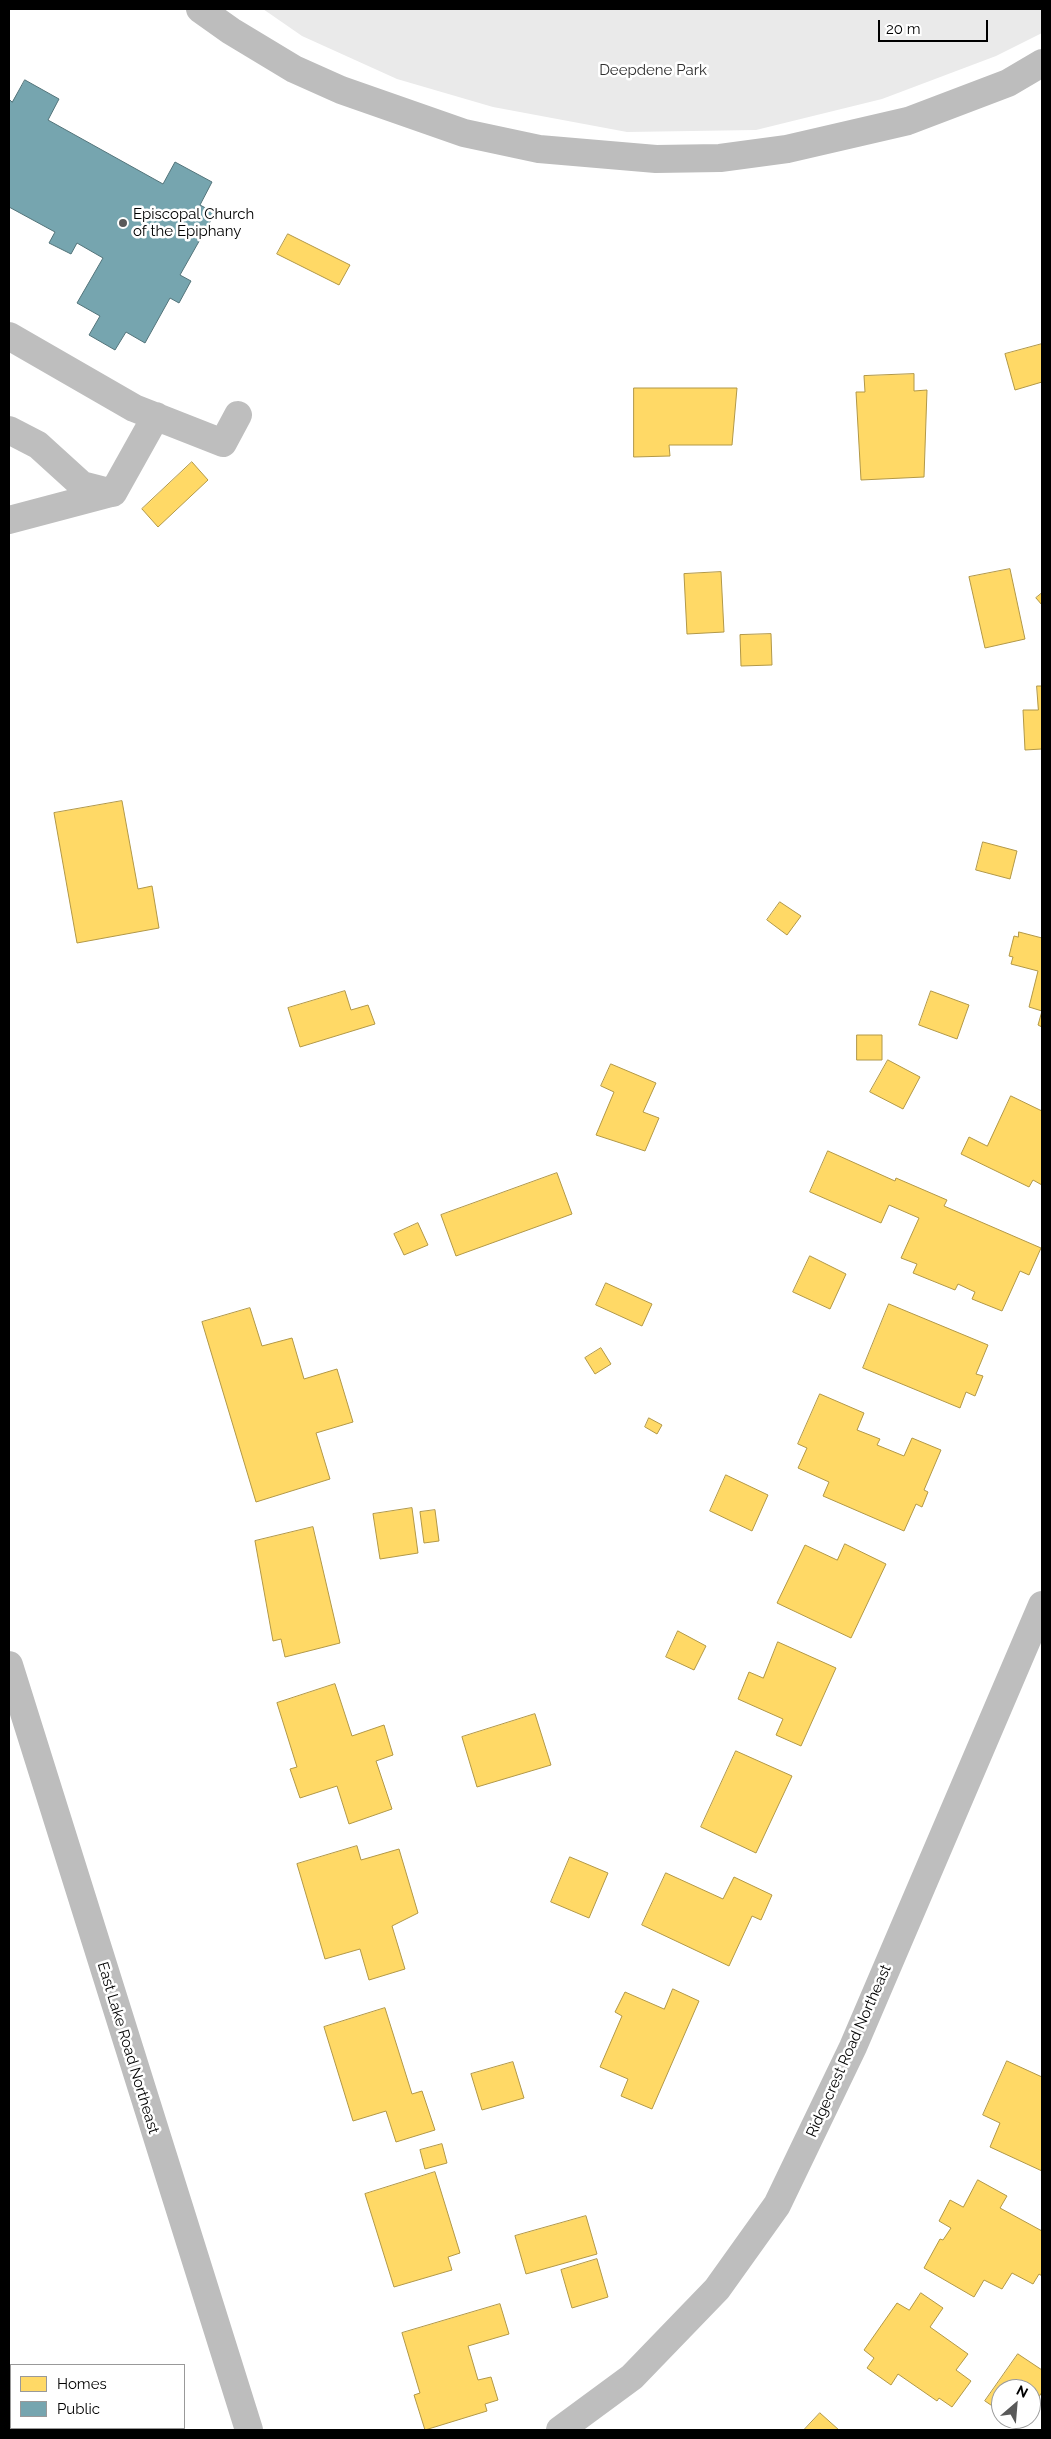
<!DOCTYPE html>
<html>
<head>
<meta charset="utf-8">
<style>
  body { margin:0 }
  #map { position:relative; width:1051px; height:2439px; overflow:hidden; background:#fff; font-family:Raleway,sans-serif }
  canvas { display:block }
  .frame { position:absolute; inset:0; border:10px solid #000; pointer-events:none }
  .legend { position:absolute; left:10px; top:2364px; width:175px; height:65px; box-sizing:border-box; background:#fff; border:1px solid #999; margin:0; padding:6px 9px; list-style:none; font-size:15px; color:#000 }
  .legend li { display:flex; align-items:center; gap:10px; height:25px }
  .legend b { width:25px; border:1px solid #999 }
  .north { position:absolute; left:991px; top:2379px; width:50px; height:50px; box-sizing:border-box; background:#fff; border:1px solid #999; border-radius:50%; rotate:27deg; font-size:14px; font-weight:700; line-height:20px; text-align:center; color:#000 }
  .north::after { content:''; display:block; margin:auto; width:18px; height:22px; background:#595959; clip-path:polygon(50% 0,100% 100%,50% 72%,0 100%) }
  .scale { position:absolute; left:878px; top:20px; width:110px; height:22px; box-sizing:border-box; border:2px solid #000; border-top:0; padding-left:6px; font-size:15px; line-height:18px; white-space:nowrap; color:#000; -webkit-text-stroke:4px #fff; paint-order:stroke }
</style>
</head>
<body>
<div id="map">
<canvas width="1051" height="2439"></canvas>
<div class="frame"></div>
<ul class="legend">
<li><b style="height:14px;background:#ffd966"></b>Homes</li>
<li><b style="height:14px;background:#76a5af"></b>Public</li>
</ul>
<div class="north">N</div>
<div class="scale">20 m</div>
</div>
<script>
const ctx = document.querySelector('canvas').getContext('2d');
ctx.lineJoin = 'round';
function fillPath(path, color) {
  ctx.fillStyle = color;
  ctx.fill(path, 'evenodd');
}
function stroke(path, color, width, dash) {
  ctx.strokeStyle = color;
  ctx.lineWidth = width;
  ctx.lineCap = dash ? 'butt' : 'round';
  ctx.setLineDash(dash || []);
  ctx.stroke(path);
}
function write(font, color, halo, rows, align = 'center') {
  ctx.font = font + ' Raleway,sans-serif';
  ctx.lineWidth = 5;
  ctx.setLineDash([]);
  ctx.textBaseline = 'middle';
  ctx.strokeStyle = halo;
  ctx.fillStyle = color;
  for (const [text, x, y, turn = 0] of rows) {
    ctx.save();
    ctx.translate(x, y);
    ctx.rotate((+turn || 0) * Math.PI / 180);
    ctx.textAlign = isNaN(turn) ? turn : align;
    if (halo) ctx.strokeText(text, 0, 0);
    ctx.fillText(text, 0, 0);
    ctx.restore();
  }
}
fillPath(new Path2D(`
  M263 9H1042V33L996 56 882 99 756 130 627 132 493 107 397 79 302 36Z`), '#eaeaea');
const homes = new Path2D(`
  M288 234 350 265 339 285 277 254Z
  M1042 344V382L1015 390 1005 354Z
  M914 374V391L927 390 924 477 861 480 856 392H865L864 376Z
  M634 388H737L732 445H669L670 456 634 457Z
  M192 462 208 480 158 527 142 509Z
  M1010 569 1025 639 985 648 969 577Z
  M721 572 724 632 687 634 684 574Z
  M1042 593V605L1036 598Z
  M771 634 772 665 741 666 740 635Z
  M1037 686H1042V749L1025 750 1023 710H1038Z
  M122 801 138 889 152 886 159 928 77 943 54 813Z
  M983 842 1017 851 1010 879 976 870Z
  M780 902 801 916 787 935 767 920Z
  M1019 932 1042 938V1027L1038 1025 1042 1011 1029 1007 1038 971 1011 964 1013 957 1009 956 1014 936 1018 937Z
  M345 991 351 1010 368 1005 375 1024 300 1047 288 1008Z
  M931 991 969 1005 957 1039 919 1025Z
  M857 1035H882V1060H857Z
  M888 1060 920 1077 903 1109 870 1092Z
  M611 1064 656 1083 643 1112 659 1118 645 1151 596 1135 614 1092 601 1086Z
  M1011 1096 1042 1111V1185L1033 1180 1029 1187 961 1154 969 1137 987 1146Z
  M828 1151 895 1181 896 1178 947 1200 944 1206 1041 1248 1029 1275 1020 1271 1002 1311 972 1299 975 1292 958 1284 955 1290 913 1273 917 1264 901 1258 919 1218 889 1205 881 1223 810 1192Z
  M557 1173 572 1214 456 1256 441 1215Z
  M418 1223 428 1245 404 1255 394 1234Z
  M810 1256 846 1274 830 1309 793 1292Z
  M606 1283 652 1304 642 1326 596 1305Z
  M889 1304 988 1345 976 1374 983 1376 975 1396 966 1392 960 1408 863 1368Z
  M250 1308 262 1346 292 1338 304 1379 337 1369 353 1422 316 1433 330 1479 256 1502 202 1322Z
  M601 1348 611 1364 595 1374 585 1358Z
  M820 1394 864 1413 857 1430 880 1439 877 1445 904 1456 912 1438 941 1450 924 1490 928 1492 922 1507 916 1504 904 1531 823 1496 829 1482 798 1468 807 1448 798 1444Z
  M649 1418 662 1425 657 1434 645 1427Z
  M726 1475 768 1495 752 1531 710 1511Z
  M412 1508 418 1553 380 1559 373 1514Z
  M435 1510 439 1541 424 1543 420 1512Z
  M313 1527 340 1643 285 1657 281 1639 273 1641 255 1541Z
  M845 1544 886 1564 851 1638 777 1603 805 1545 837 1560Z
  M678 1631 706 1646 694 1670 666 1657Z
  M778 1642 836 1668 801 1746 776 1735 783 1719 738 1699 749 1672 763 1678Z
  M335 1684 352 1736 384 1725 393 1755 376 1761 392 1809 349 1824 337 1786 300 1798 290 1769 297 1767 277 1703Z
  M535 1714 551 1765 477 1787 462 1737Z
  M736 1751 792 1776 756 1853 701 1827Z
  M357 1846 361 1860 399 1849 418 1913 392 1926 405 1969 369 1980 360 1949 325 1959 297 1864Z
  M570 1857 608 1873 589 1918 551 1902Z
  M666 1873 723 1899 734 1877 772 1895 761 1920 752 1916 729 1966 642 1925Z
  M673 1989 699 2001 652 2109 621 2096 628 2079 600 2067 622 2016 615 2012 625 1992 664 2009Z
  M385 2008 412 2094 422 2091 435 2130 396 2142 386 2111 353 2121 324 2027Z
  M1007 2061 1042 2077V2171L990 2147 1000 2123 983 2115Z
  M513 2062 524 2098 482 2110 471 2074Z
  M442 2144 447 2163 425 2169 420 2150Z
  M435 2172 460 2253 448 2257 452 2270 394 2287 365 2194Z
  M978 2180 1007 2196 1000 2208 1042 2231V2276L1039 2274 1033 2284 1012 2273 1002 2289 984 2280 974 2297 924 2268 940 2239 943 2240 951 2228 939 2221 950 2200 963 2207Z
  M586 2216 597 2254 526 2274 515 2236Z
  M597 2259 608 2297 572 2308 561 2270Z
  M921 2293 943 2308 930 2327 968 2354 956 2370 971 2381 952 2407 939 2398 937 2401 898 2374 891 2385 867 2368 874 2358 864 2350 897 2303 909 2310Z
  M500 2304 509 2334 468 2346 478 2380 491 2377 498 2400 485 2404 487 2411 425 2430 414 2395 420 2393 402 2333Z
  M1018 2354 1042 2370V2392L1031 2409V2389H1001V2412L985 2401Z
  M820 2413 839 2430H804Z`);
fillPath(homes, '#ffd966');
stroke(homes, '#b29847', 1);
const public = new Path2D(`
  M25 80 59 99 48 120 163 184 175 162 212 182 200 205 215 213 180 275 191 281 179 303 170 298 145 343 126 332 115 350 89 335 100 316 77 303 103 258 77 243 71 254 49 243 55 232 9 207V99L12 102Z`);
fillPath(public, '#76a5af');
stroke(public, '#53747a', 1);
stroke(new Path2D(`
  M9 336 134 408 223 443 238 415
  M9 430 38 445 82 485 113 493 156 416
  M9 520 111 493
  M560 2430 632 2377 717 2289 777 2205 853 2047 1042 1605`), '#bebebe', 28);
stroke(new Path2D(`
  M9 1665 249 2430`), '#bdbdbd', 28);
stroke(new Path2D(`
  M200 9 231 31 294 69 341 90 464 133 539 149 656 159 720 158 787 149 908 121 1008 83 1042 63`), '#bdbdbd', 28);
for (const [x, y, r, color] of [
  [123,223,5,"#595959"]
]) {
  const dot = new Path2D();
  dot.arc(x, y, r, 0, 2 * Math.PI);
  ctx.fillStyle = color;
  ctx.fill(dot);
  stroke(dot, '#fff', 2);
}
write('15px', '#2f2f2f', '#fff', [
  ["Deepdene Park",653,70]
]);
write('15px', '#000', '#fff', [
  ["Episcopal Church",133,214],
  ["of the Epiphany",133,231]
], 'left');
write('15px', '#000', '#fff', [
  ["East Lake Road Northeast",128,2048,73],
  ["Ridgecrest Road Northeast",849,2051,-66]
]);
</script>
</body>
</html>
